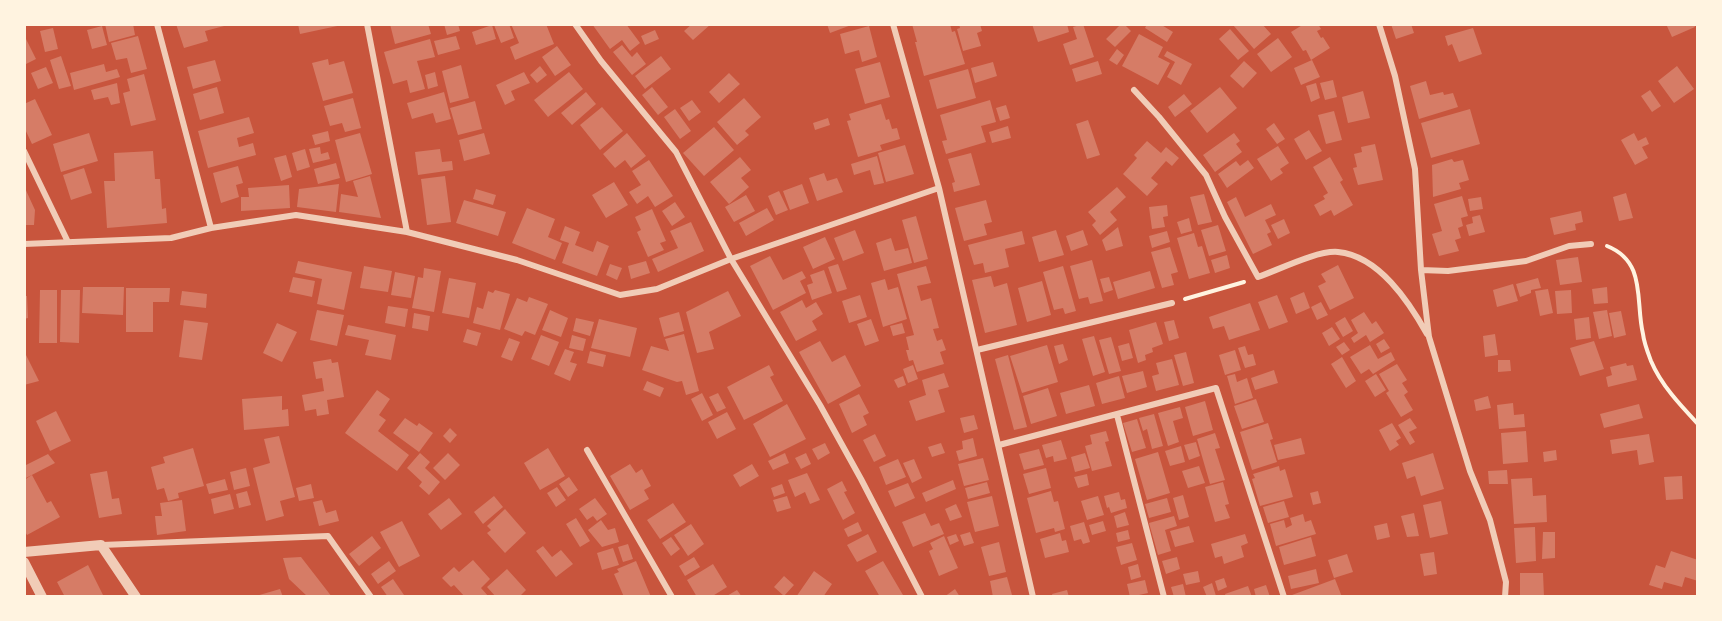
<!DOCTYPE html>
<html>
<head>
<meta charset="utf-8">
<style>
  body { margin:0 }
  #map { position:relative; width:1722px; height:621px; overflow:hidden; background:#c8553d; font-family:Lato,sans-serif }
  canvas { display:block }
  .frame { position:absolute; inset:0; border:26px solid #fff3e0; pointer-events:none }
</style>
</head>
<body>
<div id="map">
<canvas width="1722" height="621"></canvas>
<div class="frame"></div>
</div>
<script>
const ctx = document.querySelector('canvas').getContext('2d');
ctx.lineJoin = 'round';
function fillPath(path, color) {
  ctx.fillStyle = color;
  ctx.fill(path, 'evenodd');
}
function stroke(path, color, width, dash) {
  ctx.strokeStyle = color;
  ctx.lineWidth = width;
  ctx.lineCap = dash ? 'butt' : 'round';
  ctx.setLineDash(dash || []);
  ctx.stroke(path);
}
fillPath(new Path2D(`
  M105 24H133L135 35 109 42Z
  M176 24H228V25L205 31 208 41 184 48Z
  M298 24H342V25L300 34Z
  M390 24H428L431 34 395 44Z
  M444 24H458L460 31 447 35Z
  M497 24H509L514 38 501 43 494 25Z
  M511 24H546L554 44 515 60 510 47 519 43Z
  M592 24H626L640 43 630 51 622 40 610 49Z
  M692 24H711L693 40 684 31Z
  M827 24H854L830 33Z
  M912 24H950L952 32 955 31 965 64 924 76 915 42H917Z
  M959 24H980L982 31 977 33 981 46 963 51 957 29 960 28Z
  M1032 24H1067L1069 32 1038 42Z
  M1083 24 1094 57 1070 65 1063 44 1077 39 1073 27Z
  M1121 24H1124L1131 31 1115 47 1106 39Z
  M1147 24H1160L1173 32 1167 42 1145 28Z
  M1234 24H1262L1271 34 1254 49 1233 25Z
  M1304 24H1318L1321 29 1317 31 1321 38 1323 37 1330 48 1311 60 1306 50 1303 51 1291 32Z
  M1391 24H1411L1414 33 1396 39Z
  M1666 24H1694L1695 27 1672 37Z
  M492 25 496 39 476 45 472 32Z
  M102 26 107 45 92 49 87 30Z
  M869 26 877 57 862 62 859 50 845 54 840 34Z
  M53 28 58 49 45 52 40 31Z
  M1473 28 1482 54 1459 62 1452 44 1448 46 1445 36Z
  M1230 29 1249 51 1238 60 1219 39Z
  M655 30 659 39 645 45 641 36Z
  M1139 34 1163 47 1158 57 1170 63 1158 85 1122 66Z
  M24 35 36 59 24 65Z
  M138 36 147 69 131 73 127 58 116 60 111 43Z
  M456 36 460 49 438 55 434 41Z
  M1278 38 1292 57 1271 72 1257 54Z
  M430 39 435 57 417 61 425 89 410 93 407 80 393 84 384 52Z
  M622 45 632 57 637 52 646 64 632 75 613 52Z
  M557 46 571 65 555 76 542 57Z
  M1117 49 1124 55 1117 65 1109 60Z
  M1167 51 1192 64 1181 85 1167 77 1175 62 1164 56Z
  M61 56 71 86 59 89 50 60Z
  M661 56 671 69 645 89 635 76Z
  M328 59 329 65 344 61 353 93 323 101 312 63Z
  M215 60 221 81 193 89 187 67Z
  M1312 60 1320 77 1301 85 1294 68Z
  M1098 61 1102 74 1076 82 1072 69Z
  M1244 61 1257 73 1243 88 1230 76Z
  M880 62 890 97 865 104 855 69Z
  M993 62 997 76 975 83 971 68Z
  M104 64 106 72 117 69 120 77 74 90 70 73Z
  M461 65 469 98 450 103 442 71Z
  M540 66 547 75 537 83 530 75Z
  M1677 66 1694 89 1674 103 1658 81Z
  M46 67 53 83 38 89 31 73Z
  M968 69 976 98 937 109 929 80Z
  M435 72 438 86 428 89 425 75Z
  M524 72 530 83 511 91 515 100 505 105 496 85Z
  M569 72 583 89 548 117 534 100Z
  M729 73 740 84 719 103 709 92Z
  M144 74 156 120 131 126 123 93 130 91 127 79Z
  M1333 80 1337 97 1325 100 1320 83Z
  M1426 81 1430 95 1443 92 1444 95 1453 93 1458 107 1419 119 1410 86Z
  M117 83 120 103 111 105 108 97 94 100 91 90Z
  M1316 83 1320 98 1311 102 1306 86Z
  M217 87 224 113 200 120 193 94Z
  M652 87 668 107 658 115 642 95Z
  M1220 87 1237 108 1207 133 1190 111Z
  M1650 90 1661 106 1652 112 1641 96Z
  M1363 91 1370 118 1348 123 1342 97Z
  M444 92 451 119 436 123 433 113 412 119 407 103Z
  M586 92 596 104 572 125 561 113Z
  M1184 94 1192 104 1175 117 1168 107Z
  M353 98 361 128 345 132 342 123 330 126 324 106Z
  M744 98 761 117 745 131 749 135 737 145 717 122Z
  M35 99 52 135 32 144 24 127V104Z
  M692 100 701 112 689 121 680 108Z
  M990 100 996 122 981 126 986 142 946 154 942 141 947 140 940 115Z
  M475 101 482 129 458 135 450 108Z
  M881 104 886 120 889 119 892 129 897 128 900 139 880 145 882 150 858 157 847 121 851 120 849 114Z
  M1006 105 1010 118 1000 121 996 108Z
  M602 107 623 131 600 150 580 125Z
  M675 109 691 131 680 139 664 117Z
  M1470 109 1480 144 1431 158 1421 123Z
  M1334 111 1342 140 1326 144 1318 115Z
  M249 117 254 133 237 138 239 147 253 143 256 155 208 168 198 131Z
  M828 118 830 125 815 130 813 123Z
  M1088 120 1100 155 1087 159 1076 124Z
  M1274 123 1285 139 1277 144 1266 129Z
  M1008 126 1011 138 992 143 989 132Z
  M714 127 734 150 704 176 683 153Z
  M1309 130 1322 151 1306 160 1294 139Z
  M328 131 330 141 315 145 312 135Z
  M89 133 98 161 61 172 53 144Z
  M360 133 372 174 346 182 335 140Z
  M484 133 490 154 464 161 459 140Z
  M627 133 646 156 631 168 625 160 615 168 603 154Z
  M1234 133 1240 141 1236 144 1242 152 1215 172 1203 155Z
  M1634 133 1638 141 1646 137 1649 144 1642 147 1648 158 1635 165 1621 140Z
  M1147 141 1161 153 1166 147 1179 158 1172 166 1166 161 1151 178 1158 184 1147 196 1123 174 1137 158 1134 155Z
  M1375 144 1383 180 1358 185 1353 168 1357 167 1354 154 1362 152 1361 147Z
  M905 145 914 174 886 182 878 153Z
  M1278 146 1289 163 1280 169 1283 173 1271 181 1257 159Z
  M320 147 321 154 328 152 330 159 313 163 309 149Z
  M305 149 310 167 297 171 292 153Z
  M440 149 442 162 452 161 453 170 418 175 415 152Z
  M153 151 155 179H160L162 209 166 208 167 223 107 228 104 181H115L114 153Z
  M971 153 980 185 954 192 952 183 955 182 948 159Z
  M286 155 292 177 281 181 274 158Z
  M877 156 884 183 874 185 870 170 854 175 851 164Z
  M740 157 751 170 741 178 749 187 729 204 710 182Z
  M1330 157 1343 180 1340 182 1353 205 1334 216 1331 210 1320 216 1314 205 1325 199 1323 196 1328 193 1313 167Z
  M1452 159 1454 162 1463 160 1469 180 1459 183 1461 189 1433 197 1432 165Z
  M649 160 673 196 655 207 648 196 637 204 629 192 641 185 632 171Z
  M1248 160 1254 168 1227 188 1218 174 1236 161 1240 166Z
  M336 163 340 178 318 184 314 169Z
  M238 166 243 183 236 185 239 197 221 203 213 173Z
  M84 168 92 193 71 200 63 175Z
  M824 173 827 181 837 178 843 192 817 201 809 178Z
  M370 176 381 218 339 212 341 194 358 197 353 181Z
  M445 176 451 222 427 225 421 179Z
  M614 182 628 205 606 218 592 195Z
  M339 184 336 212 297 207 299 189Z
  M802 184 809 203 790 210 783 191Z
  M289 185 290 208 241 211V197H249L248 188Z
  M24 186 35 210 34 225H24Z
  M1117 187 1126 197 1110 212 1117 220 1100 235 1092 225 1096 221 1088 212Z
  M476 189 496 195 493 205 473 199Z
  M779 191 788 210 776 215 768 196Z
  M1626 193 1633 218 1619 221 1613 197Z
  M1204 194 1212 222 1198 225 1190 197Z
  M746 195 755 211 734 222 725 207Z
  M1462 196 1468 216 1461 218 1463 226 1458 228 1461 238 1455 240 1459 251 1439 256 1432 234 1442 231 1434 204Z
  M1236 197 1245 217 1271 204 1276 215 1265 220 1271 232 1267 234 1272 245 1253 254 1227 202Z
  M1481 197 1483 209 1470 211 1468 199Z
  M464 200 506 212 498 236 456 223Z
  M986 200 992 222 984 224 987 235 964 241 955 208Z
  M675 202 685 217 672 226 662 211Z
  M1167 205 1168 216 1163 217 1165 227 1152 229 1149 207Z
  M527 208 555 219 548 237 562 243 555 260 512 243Z
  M767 208 774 220 746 236 739 223Z
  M652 209 666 241 660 243 664 250 648 257 637 232 641 230 635 217Z
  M1581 211 1583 222 1575 224 1576 230 1554 235 1550 218Z
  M1480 215 1485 232 1469 236 1466 225 1473 223 1472 217Z
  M916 216 928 259 914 263 902 220Z
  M1189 218 1192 231 1181 234 1177 222Z
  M1284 219 1290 233 1278 239 1271 225Z
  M691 222 704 251 658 272 652 259 678 248 670 231Z
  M1218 225 1226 251 1209 256 1201 230Z
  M565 226 580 232 575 245 593 252 597 241 609 246 597 276 562 263 569 243 560 240Z
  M1118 227 1123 246 1106 251 1102 240Z
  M855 230 864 253 843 261 834 238Z
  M1056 230 1064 255 1039 262 1032 237Z
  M1083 230 1088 245 1071 251 1066 236Z
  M1022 231 1025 244 1005 249 1009 267 985 273 983 263 974 265 968 245Z
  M1167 231 1170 242 1152 248 1149 236Z
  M1194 233 1198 247 1202 246 1210 273 1189 279 1177 238Z
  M825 237 835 259 813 269 803 247Z
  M891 238 895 251 908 248 912 263 884 271 876 243Z
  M1170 247 1178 272 1171 274 1174 285 1162 288 1151 252Z
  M1227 255 1230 268 1215 273 1211 260Z
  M770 256 783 280 802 271 806 278 800 281 806 293 773 310 750 266Z
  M1578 257 1582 282 1560 285 1556 260Z
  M1092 260 1103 301 1090 304 1088 297 1079 299 1070 266Z
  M298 261 352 272 344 310 317 304 322 279 295 273Z
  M646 261 650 273 631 279 628 266Z
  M610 264 622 268 617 280 606 275Z
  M838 264 847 289 837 292 828 267Z
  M1338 265 1354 298 1330 310 1318 286 1326 282 1321 274Z
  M364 266 392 271 388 292 360 288Z
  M926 266 931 283 917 286 921 301 931 298 939 328 933 329 937 341 942 339 946 350 940 352 944 364 917 372 913 360 909 361 906 350H909L906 337 914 335 897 274Z
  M1063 266 1076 311 1065 314 1063 308 1054 310 1043 272Z
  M424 268 441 271 434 312 412 308 418 277 423 278Z
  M824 270 832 293 812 300 807 285 813 283 810 275Z
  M1150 271 1155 288 1118 299 1113 282Z
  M395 272 415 276 411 298 391 295Z
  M991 276 994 287 1007 283 1017 325 985 333 972 280Z
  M293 277 315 281 312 297 289 292Z
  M1109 277 1113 290 1104 293 1100 279Z
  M449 278 476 283 469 318 442 313Z
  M1538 278 1541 288 1531 290V293L1520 297 1516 284Z
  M885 279 888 290 898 287 907 319 883 327 871 283Z
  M1042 281 1051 315 1027 322 1018 288Z
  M1513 284 1518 301 1497 307 1493 290Z
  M83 287H124L123 315 82 313Z
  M1607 287 1608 303 1594 304 1592 289Z
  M126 288H170L169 302H153V332H126Z
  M1548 289 1553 313 1540 316 1535 291Z
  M40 290H57V343H39Z
  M61 290H80L79 343 60 342Z
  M495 290 510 294 500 330 473 323 477 307 483 309 488 291 493 293Z
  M1571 290 1572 313 1557 314 1555 291Z
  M182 291 207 294 206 308 180 305Z
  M728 291 741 316 709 332 714 349 697 353 686 312Z
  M1304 292 1310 308 1296 314 1290 298Z
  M860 295 867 317 849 323 842 301Z
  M1277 295 1288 322 1269 329 1258 302Z
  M24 296H27L28 318 24 319Z
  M529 297 548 304 535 335 525 331 522 336 504 329 517 298 527 302Z
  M802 300 806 308 816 302 823 314 812 321 817 330 796 341 780 312Z
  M1321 302 1328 315 1317 320 1311 307Z
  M1250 303 1260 330 1229 340 1224 326 1213 329 1209 317Z
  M388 306 408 309 405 327 385 323Z
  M317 310 344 315 337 346 310 340Z
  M550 310 568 318 561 337 542 330Z
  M1607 310 1612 336 1599 339 1593 312Z
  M1621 311 1626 335 1614 338 1609 313Z
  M679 312 684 331 664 337 659 318Z
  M1364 312 1372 324 1376 321 1384 333 1370 342 1366 335 1354 343 1351 338 1358 333 1351 320Z
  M414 313 430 316 428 331 412 328Z
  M1345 317 1353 331 1343 337 1335 323Z
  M1589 317 1591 338 1576 340 1574 319Z
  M576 318 594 322 590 336 573 331Z
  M599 319 637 328 630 357 591 348Z
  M871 319 879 341 865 346 857 324Z
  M184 320 208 323 202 360 179 357Z
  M1174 320 1179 338 1169 341 1164 322Z
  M1156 322 1163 344 1152 348 1153 352 1145 355 1146 360 1138 363 1129 330Z
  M277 323 297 332 282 362 263 353Z
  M902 323 905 333 893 336 890 326Z
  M348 325 396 335 391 360 365 355 369 340 345 335Z
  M1332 327 1340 339 1329 346 1322 333Z
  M467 329 481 333 477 346 463 342Z
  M684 334 699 391 686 395 682 381 677 382 642 370 651 346 669 351 665 339Z
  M1495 334 1498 355 1485 357 1483 336Z
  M541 335 559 342 549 366 531 359Z
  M572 335 586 339 583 351 569 348Z
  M1094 336 1105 372 1093 376 1082 339Z
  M1111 337 1121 371 1109 374 1099 340Z
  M509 338 520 342 512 361 501 357Z
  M1384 339 1390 348 1381 353 1376 344Z
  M820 341 832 362 845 355 861 386 828 404 799 352Z
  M1594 341 1604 369 1580 376 1570 348Z
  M1344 342 1350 350 1342 355 1336 347Z
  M1129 343 1133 358 1122 361 1118 346Z
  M1063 344 1068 360 1059 364 1054 346Z
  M1047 345 1058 382 1022 393 1010 356Z
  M1370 345 1378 359 1391 352 1395 360 1373 374 1369 369 1361 374 1350 357Z
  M1245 346 1248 355 1253 354 1256 365 1245 368 1238 348Z
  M565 349 574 352 570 362 577 364 570 381 554 374Z
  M1235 350 1241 370 1225 375 1219 355Z
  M590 351 606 355 603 367 587 363Z
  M1186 352 1194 383 1183 386 1174 355Z
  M24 355H26L39 381 24 385Z
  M1008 355 1027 427 1014 430 995 359Z
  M1342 357 1356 381 1346 388 1331 364Z
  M331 359 332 363 338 362 344 397 327 400 329 414 317 416 316 409 305 411 302 395 324 391 322 378 316 379 313 362Z
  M1172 359 1179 385 1156 391 1152 376 1159 374 1156 363Z
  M1498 360H1510L1511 371 1498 372Z
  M1626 363 1627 366 1633 365 1637 380 1608 387 1606 377 1612 375 1610 367Z
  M1397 364 1407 380 1402 383 1408 392 1404 395 1413 410 1401 417 1386 393 1389 391 1379 374Z
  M769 365 774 375 770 377 783 401 744 420 727 387Z
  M913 365 918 379 908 383 903 369Z
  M1274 370 1278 383 1255 390 1251 378Z
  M1143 371 1147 387 1127 393 1122 376Z
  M944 373 949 387 938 390 945 412 916 421 909 401 926 395 922 380Z
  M1235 374 1237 382 1247 378 1253 398 1235 404 1227 376Z
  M1376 374 1386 390 1375 397 1365 381Z
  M903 376 906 385 898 388 894 380Z
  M1119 376 1125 398 1102 404 1096 383Z
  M647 381 664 388 660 397 643 390Z
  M1089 385 1095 406 1066 414 1060 393Z
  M1048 388 1057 416 1031 424 1023 396Z
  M377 390 390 399 379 415 386 420 378 431 409 455 397 471 345 433Z
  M702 393 713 415 702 421 691 399Z
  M718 393 726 408 717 412 709 397Z
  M859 394 869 413 863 416 867 425 852 433 839 404Z
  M282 396V410L288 409 289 426 244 430 242 399Z
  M1488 396 1491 408 1476 411 1474 400Z
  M1256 399 1264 422 1242 429 1234 406Z
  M1205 401 1213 430 1193 436 1185 407Z
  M1513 403 1514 415 1524 414 1525 427 1499 429 1497 405Z
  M787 404 806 439 770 457 753 424Z
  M1639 404 1643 418 1604 428 1600 414Z
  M1180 407 1183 418 1173 421 1179 442 1168 446 1158 413Z
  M56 411 71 441 50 451 36 421Z
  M727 412 736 429 717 439 708 422Z
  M1154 414 1163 446 1152 449 1147 429 1143 431 1139 418Z
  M974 415 978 429 964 433 960 418Z
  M405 418 417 426 419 423 433 433 419 452 393 433Z
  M1410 418 1417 428 1409 432 1415 442 1410 445 1398 425Z
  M1137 419 1146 448 1132 452 1123 423Z
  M1268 423 1273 439 1270 440 1277 462 1252 470 1240 432Z
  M1392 423 1401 438 1396 441 1399 445 1390 451 1379 430Z
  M450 428 457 435 450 443 443 436Z
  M1106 431 1109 441 1105 442 1112 466 1092 471 1085 446 1092 444 1090 435Z
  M1526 431 1528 462 1503 464 1501 433Z
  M1215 433 1220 448 1215 449 1225 480 1210 484 1197 439Z
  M875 434 886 456 874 462 863 440Z
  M1649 434 1654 462 1639 465 1637 450 1612 454 1610 440Z
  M279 436 295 497 280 501 284 516 266 521 253 468 270 463 264 439Z
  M973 438 977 456 959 461 956 451 963 449 962 441Z
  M1301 438 1305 454 1278 460 1274 445Z
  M1061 440 1067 459 1054 462 1053 456 1046 458 1042 445Z
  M1196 442 1200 456 1189 460 1184 445Z
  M825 443 830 453 818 460 812 449Z
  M941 443 945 453 932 457 928 447Z
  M1181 446 1185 462 1170 466 1165 451Z
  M193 448 204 486 178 493 179 498 168 501 164 488 157 490 151 467 165 463 163 457Z
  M548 448 565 476 540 490 524 463Z
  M1039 449 1044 465 1024 470 1019 454Z
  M1556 450 1557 460 1544 462 1543 452Z
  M1158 452 1170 493 1147 500 1135 459Z
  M420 453 430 462 425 468 440 482 429 495 419 486 422 482 407 468Z
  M448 453 460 465 445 480 433 468Z
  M785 453 789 463 773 470 768 461Z
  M806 453 811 464 801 469 795 458Z
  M1085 453 1090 468 1075 472 1071 457Z
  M1433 453 1444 489 1421 496 1415 476 1407 479 1402 463Z
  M48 454 55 463 24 479V466Z
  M983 458 989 480 964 486 958 464Z
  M898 459 906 477 886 485 879 467Z
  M914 459 922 478 912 483 903 463Z
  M630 464 636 473 642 469 651 486 644 490 649 499 630 510 610 476Z
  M752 464 759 476 740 487 733 475Z
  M1199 466 1205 483 1188 488 1182 471Z
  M1279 466 1280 471 1285 469 1293 497 1260 506 1252 479 1255 478 1253 474Z
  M246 468 250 486 234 490 230 472Z
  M1046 468 1051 488 1029 494 1023 474Z
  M1507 470 1508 484H1489L1488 471Z
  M107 471 112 499 119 498 122 514 99 518 90 474Z
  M807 473 820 500 810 504 805 492 795 497 788 480Z
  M1087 474 1089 485 1078 488 1074 477Z
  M32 475 47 503 51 501 60 517 27 535 24 530V480Z
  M1682 476 1683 499 1666 500 1664 477Z
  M569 477 578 490 568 497 559 484Z
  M1532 478 1533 496 1546 495 1547 522 1514 524 1511 479Z
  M225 479 228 490 209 494 206 484Z
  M953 480 956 489 926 502 922 493Z
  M842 481 847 491 844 492 855 513 843 520 827 489Z
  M987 482 990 493 968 499 965 488Z
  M1223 482 1229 504 1225 505 1230 518 1215 522 1205 487Z
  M908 483 915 498 895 507 888 491Z
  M311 484 314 498 299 501 296 488Z
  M782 484 785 493 774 497 771 488Z
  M557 487 566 500 556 507 547 493Z
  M247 491 251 505 239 508 236 494Z
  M1051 491 1054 502 1058 501 1065 529 1055 532 1054 528 1036 533 1027 498Z
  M1318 491 1321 503 1313 505 1310 493Z
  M1119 492 1121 500 1125 499 1127 508 1111 513 1109 507 1107 508 1104 496Z
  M230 494 234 509 214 514 211 499Z
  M1183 495 1189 517 1179 520 1173 498Z
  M494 496 503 507 483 524 474 512Z
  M787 496 791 508 777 512 773 500Z
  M992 496 999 526 975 532 967 502Z
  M1098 496 1104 515 1087 520 1081 501Z
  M449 498 462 514 441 530 428 514Z
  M595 498 607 514 597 521 593 516 587 520 579 509Z
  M1167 498 1171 512 1149 518 1145 504Z
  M182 500 186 531 157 535 155 516H162L160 503Z
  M322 500 326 513 336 510 339 521 319 526 313 502Z
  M1284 501 1289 517 1268 523 1263 507Z
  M1441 501 1448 534 1430 538 1423 505Z
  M673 503 686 522 660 539 647 520Z
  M956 504 962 517 950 521 945 509Z
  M505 509 526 533 505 553 487 533 491 530 487 526Z
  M1125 512 1129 525 1117 528 1114 516Z
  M925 513 931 526 939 523 944 534 913 547 902 522Z
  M1414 513 1419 536 1407 537 1401 516Z
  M1303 514 1305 522 1311 520 1316 534 1276 546 1270 524 1284 520 1286 528 1292 525 1290 518Z
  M1174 516 1177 526 1165 530 1171 551 1158 555 1149 523Z
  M576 518 590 541 580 547 566 524Z
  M601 520 608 530 615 528 619 542 602 547 588 530Z
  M402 521 420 556 399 567 380 532Z
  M1103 521 1106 531 1092 535 1089 525Z
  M858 522 862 531 848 537 844 529Z
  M1084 522 1090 542 1083 544 1081 539 1074 541 1070 526Z
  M1387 523 1390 537 1377 540 1374 526Z
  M691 524 704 544 688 556 674 535Z
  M1189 526 1194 542 1175 547 1170 531Z
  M1535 527 1536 561 1516 563 1514 528Z
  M1128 530 1130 539 1118 542 1116 533Z
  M970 532 974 543 964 546 960 535Z
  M1543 532H1555V558L1542 559Z
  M1060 533 1062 541 1066 540 1069 552 1045 558 1040 539Z
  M868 534 877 552 857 562 847 545Z
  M956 534 959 541 950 545 947 537Z
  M1245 534 1248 543 1241 546 1244 557 1224 564 1222 556 1215 558 1211 544Z
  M372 536 381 548 359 566 349 554Z
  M944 536 958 568 939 576 929 551 933 549 930 543Z
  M671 537 680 549 671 556 662 543Z
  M1311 537 1316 556 1284 565 1279 547Z
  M999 542 1006 572 989 576 981 547Z
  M1132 543 1137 560 1121 565 1116 547Z
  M628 544 633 559 623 562 618 547Z
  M543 546 552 557 561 550 573 564 556 577 536 551Z
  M613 548 619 565 602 570 597 553Z
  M1671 551 1698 560V581L1685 577 1682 587 1664 582 1662 589 1649 585 1656 565 1665 568Z
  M1434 552 1437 574 1424 576 1420 554Z
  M1347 554 1353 572 1334 578 1328 560Z
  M301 557 332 597H308L289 579 283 558Z
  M694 557 700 567 685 576 679 566Z
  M1177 557 1180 569 1166 574 1162 561Z
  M473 560 490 579 481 588 489 597H465L454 585 451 587 442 578 454 567 459 572Z
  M389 561 396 571 378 584 371 574Z
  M636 561 651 597H624L614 574 619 572 617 569Z
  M883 561 903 595 899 597H880L865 571Z
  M713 564 727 587 711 597H697L687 580Z
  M1138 564 1141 577 1131 580 1128 567Z
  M88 565 104 597H65L57 582Z
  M507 569 526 590 519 597H496L487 587Z
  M1316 569 1319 583 1291 589 1288 576Z
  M814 571 832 584 823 597H796Z
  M1198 571 1200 582 1186 585 1183 574Z
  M1520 573H1543L1544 597H1520Z
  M784 576 794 585 784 596 774 587Z
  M1007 577 1012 595 993 597 990 581Z
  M1224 578 1227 587 1218 591 1215 581Z
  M393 579 404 595 401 597H388L381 587Z
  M1335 579 1342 597H1292V595Z
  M1145 580 1148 593 1130 597 1127 584Z
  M1212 583 1216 596 1207 597 1203 587Z
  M1183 584 1186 597H1174L1171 587Z
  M1266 585 1270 597H1256L1254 589Z
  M1248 586 1252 597H1226L1225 594Z
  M280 589 283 597H256V596Z
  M955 589 960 597H944Z
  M737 590 742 597H725Z
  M1067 590 1069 597H1053L1052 594Z`), '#d67c66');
stroke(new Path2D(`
  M1607 246C1647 262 1635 301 1643 334 1644 343 1648 353 1651 361 1661 385 1681 406 1698 424
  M1185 299 1244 282`), '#fff3e0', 4);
stroke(new Path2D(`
  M157 24 211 228
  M367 24 407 232
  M575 24 601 61 676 152 731 259 820 405 861 479 922 597
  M893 24 939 188 1033 597
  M1379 24 1395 76 1415 169 1421 270 1429 337 1470 471 1490 520 1506 582 1505 597
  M1134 90 1159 117 1206 175 1225 217 1258 277C1278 270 1318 250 1338 252 1379 256 1409 302 1427 334
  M24 151 68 242
  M24 244 171 238 211 228 296 215 407 232 517 260 620 295 657 289 731 259 939 188
  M1421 270 1448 271 1526 261 1569 246 1591 244
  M977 350 1172 303
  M1117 415 1164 597
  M999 445 1216 388 1284 597
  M587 450 672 597
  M102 545 328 536 371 597`), '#f1ccb7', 6);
stroke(new Path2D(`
  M24 552 101 545 136 597
  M24 562 42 597`), '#f1ccb7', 10);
</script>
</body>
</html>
